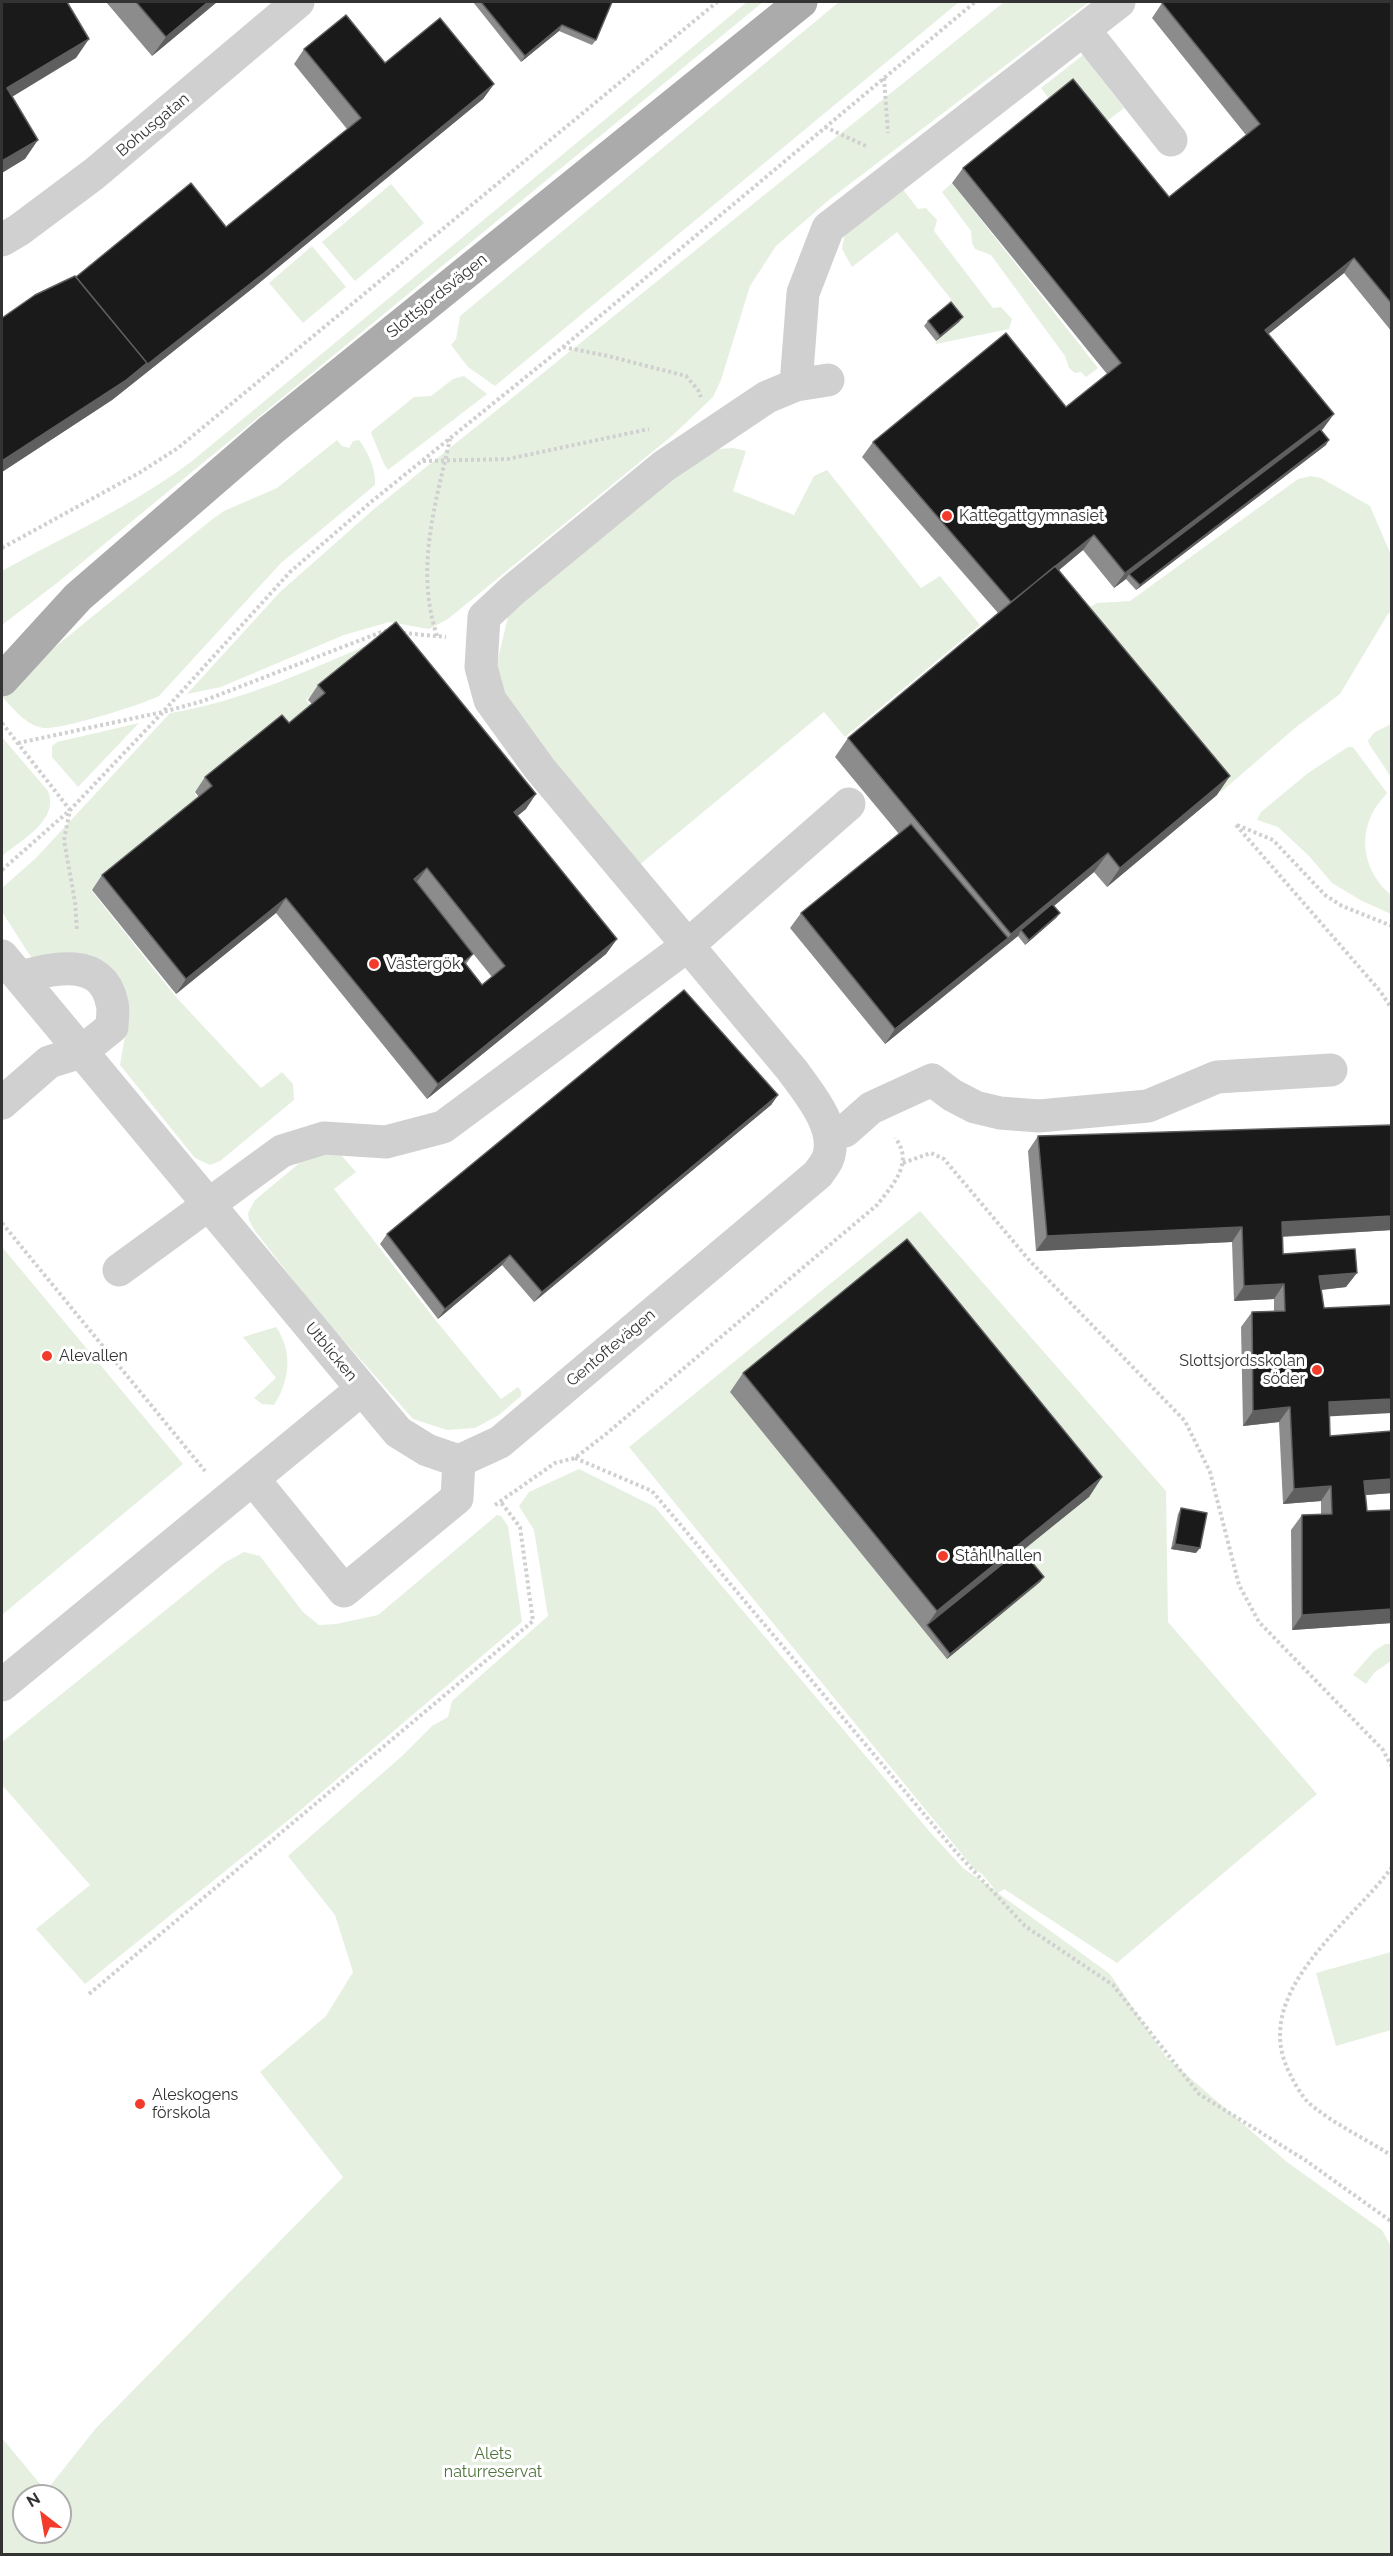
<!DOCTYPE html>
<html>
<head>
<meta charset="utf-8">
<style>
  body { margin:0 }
  #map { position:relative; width:1393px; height:2556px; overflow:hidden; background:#fff; font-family:Raleway,sans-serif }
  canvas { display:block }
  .frame { position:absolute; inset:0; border:3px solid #333; pointer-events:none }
  .north { position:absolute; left:12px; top:2484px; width:60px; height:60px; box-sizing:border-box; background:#fff; border:2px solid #adadad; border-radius:50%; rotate:329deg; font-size:16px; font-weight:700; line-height:24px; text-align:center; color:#333 }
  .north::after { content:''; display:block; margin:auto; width:21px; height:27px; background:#f33b2c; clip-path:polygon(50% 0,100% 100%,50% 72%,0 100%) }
</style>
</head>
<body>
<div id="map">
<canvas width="1393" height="2556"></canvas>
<div class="frame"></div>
<div class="north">N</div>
</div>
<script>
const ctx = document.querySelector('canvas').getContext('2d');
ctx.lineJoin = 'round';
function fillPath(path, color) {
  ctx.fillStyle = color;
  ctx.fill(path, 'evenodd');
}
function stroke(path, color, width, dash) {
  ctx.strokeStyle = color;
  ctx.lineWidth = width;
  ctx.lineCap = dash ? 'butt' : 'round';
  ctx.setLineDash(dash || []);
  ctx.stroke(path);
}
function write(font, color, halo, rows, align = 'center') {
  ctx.font = font + ' Raleway,sans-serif';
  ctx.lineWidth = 6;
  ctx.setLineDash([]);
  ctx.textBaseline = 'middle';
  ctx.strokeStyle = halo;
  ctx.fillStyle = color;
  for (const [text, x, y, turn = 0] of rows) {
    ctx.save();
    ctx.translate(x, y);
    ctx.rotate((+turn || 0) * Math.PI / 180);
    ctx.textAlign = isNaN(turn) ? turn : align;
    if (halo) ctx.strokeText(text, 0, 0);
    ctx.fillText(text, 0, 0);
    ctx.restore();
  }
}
fillPath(new Path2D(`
  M747 2H763L57 583 2 625V571C65 536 134 505 192 461Z
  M839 2H959L495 386 468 367 451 345 456 339 460 316Z
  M1004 2H1089L830 199 776 246 750 286 721 380 713 397 673 435 448 619 429 629 389 622 344 635 221 687 187 694 280 592 374 509Z
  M1083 55 1124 108 1093 132 1052 103 1041 88Z
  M952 183 1098 368 1086 377 1081 372 1075 373 1069 368 1065 356 991 255 975 249 972 243 971 231 942 192Z
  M391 184 424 223 355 281 322 242Z
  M902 188 918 209 926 208 937 220 934 231 993 308 1001 307 1012 319 1009 329 936 344V341L959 322 947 307 951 299 897 232 852 267 842 249 845 233Z
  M312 246 346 287 303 323 269 283Z
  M464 376 487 394 388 470 384 464 371 433 372 431 414 397 431 396 453 379Z
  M337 440 342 446 349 448 353 441 359 440C368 452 376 469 375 485L281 563 159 696C141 705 61 730 43 728 26 725 15 710 3 698L50 651 210 521 224 511 277 488Z
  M733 448 746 451 733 491 794 515 814 476 827 470 921 588 940 576 980 625 845 737 824 712 638 866 504 708 497 663 510 608 678 469 719 449Z
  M1311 476 1321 478 1370 506 1391 555V612L1388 614 1340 694 1295 728 1221 792 1091 633 1088 617 1090 607 1097 603 1130 601 1298 479Z
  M379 640 306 700 313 708 279 736 271 728 194 792 200 801 91 890 176 997 261 1088 282 1072 293 1084 294 1100 220 1161 210 1165 195 1158 120 1065 129 1012 38 958 31 957 2 912V888L36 858 170 713C241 702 314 668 379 640Z
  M139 723 78 787 52 757V746L57 742Z
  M1391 724V777L1369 744 1368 740 1375 732Z
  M2 737 48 791C60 820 21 840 2 856Z
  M1348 747H1353L1387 793C1383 799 1376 805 1373 812 1357 842 1367 875 1391 895V914L1362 901 1332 883 1309 856 1278 827 1257 820 1261 812 1308 773Z
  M335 1148 356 1172 334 1189 437 1322 501 1399 518 1387 521 1391V1396L499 1415 475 1428 447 1430 413 1419 314 1307 255 1231 249 1220 248 1213 255 1200 308 1156Z
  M920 1211 1166 1491 1168 1622 1317 1794 1117 1963 1004 1889 998 1893 1110 1974 1166 2057 1287 2162 1382 2230 1392 2248 1391 2554H2V2438L46 2491 96 2428 343 2177 260 2072 326 2016 353 1972 335 1915 288 1856 402 1756 432 1726 448 1717 452 1701 548 1616 534 1530 519 1506 529 1492 579 1469 655 1507 930 1832 963 1868 996 1891 982 1874 974 1869 629 1447ZM24 2496H60V2532H24Z
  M2 1247 183 1464 2 1615Z
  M276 1327C293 1351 290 1381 274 1405L262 1404 254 1398 276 1378 243 1337Z
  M497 1515 501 1516 508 1526 522 1622 296 1814 85 1984 36 1929 90 1885 2 1785V1742L224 1563 244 1552 260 1556 303 1612 319 1625 336 1624 378 1615Z
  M1385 1644H1391V1661L1375 1672 1366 1684 1353 1675 1374 1651Z
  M1391 1952V2030L1336 2046 1316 1973Z`), '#e6f0e1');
stroke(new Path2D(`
  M884 78 888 133
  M825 127 868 147
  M563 347 608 356 686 376 698 390 701 397
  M423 461 508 459 649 429
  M2 548 139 473 178 448 717 2
  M403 633 446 637
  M437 636C415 569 435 506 450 439
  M2 723 70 810 64 840 75 902 77 931
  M18 743 163 712 203 701 384 631H389
  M1236 825 1380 991 1392 1009
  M1237 825 1273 840 1325 895 1342 906 1392 926
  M2 870 70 810 163 712 290 572 371 502 563 347 975 2
  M903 1163 931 1153 944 1159 1029 1260 1185 1421 1210 1472 1239 1585 1259 1622 1383 1750 1392 1767
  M2 1223 205 1471
  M575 1458 652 1491 956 1852 1025 1926 1113 1985 1199 2094 1305 2160 1392 2222
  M495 1505 555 1463 575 1458 606 1434 877 1205C892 1186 915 1162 895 1138
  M1392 1867C1350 1925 1248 1993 1290 2074 1295 2084 1302 2097 1310 2104 1335 2125 1365 2138 1392 2156
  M89 1994 533 1621 520 1527 500 1501`), '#d0d0d0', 4, [3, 3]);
stroke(new Path2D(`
  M1084 30 1171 140
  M2 240 19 230 94 174 298 2
  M796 385 803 293 828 228 1119 2
  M2 956 398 1432 427 1450 459 1461 500 1442 818 1174C821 1169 826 1164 828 1158 839 1128 808 1092 792 1070L540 769 490 700 481 667 484 617 513 590 664 466 767 397 796 385 828 380
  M2 1103 49 1062 81 1052 112 1027C112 1020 114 1010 112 1003 102 956 53 968 20 977
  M829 1134 845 1131 871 1108 932 1080 952 1095 975 1107 1000 1113 1039 1116 1148 1106 1217 1077 1331 1070
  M119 1270 282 1151 324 1138 386 1142 443 1127 687 946 849 804
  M253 1479 344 1591 457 1498 459 1461
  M2 1685 362 1389`), '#d0d0d0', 33);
stroke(new Path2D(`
  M2 680 78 597 271 430 801 2`), '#ababab', 33);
fillPath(new Path2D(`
  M106 2H217L152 56Z
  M473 2H612L596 40 592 45 559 31 521 62Z
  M1392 2V332L1344 273 1268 334 1323 429 1321 430 1326 445 1136 590 1126 579 1114 588 1083 550 1059 570 1217 795 1107 887 1094 872 1054 906 1060 913 1056 918 1025 945 1018 936 885 1044 790 928 801 913 899 834 835 757 848 738 998 613 862 457 873 442 1066 407 1107 374 952 183 963 168 1169 197 1246 135 1152 18 1162 3Z
  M304 49 494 84 483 99 253 288 112 400 2 472V318L76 277 226 227 347 129 294 64Z
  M928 321 959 322 936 341 924 326Z
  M318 685 526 809 517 816 617 939 606 954 427 1099 276 913 176 994 92 890 102 875 199 797 195 792 205 777 289 723 312 704 308 700ZM430 900 492 977 482 985 466 964 473 954Z
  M778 1095 771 1105 534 1302 502 1265 438 1319 380 1244 387 1234Z
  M1392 1125V1230L1282 1237 1283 1254 1346 1287 1322 1290 1330 1436 1392 1493 1365 1495 1367 1511 1392 1510V1623L1292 1630 1291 1530 1302 1515 1321 1514V1501L1283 1504 1279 1422 1243 1426 1241 1327 1252 1312 1274 1311V1299L1234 1301 1232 1242 1036 1251 1028 1151 1038 1136Z
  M743 1373 1102 1477 1089 1497 1022 1550 1044 1577 1040 1582 947 1659 730 1392Z
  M1181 1508 1196 1553 1171 1549 1178 1514Z`), '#8c8c8c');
fillPath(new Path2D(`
  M208 2H217L152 56 166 37Z
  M562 25 559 31 521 62 525 56Z
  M89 39 76 58 2 103 7 88Z
  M494 84 483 99 253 288 112 400 2 472V461L147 363Z
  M38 140 25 159 2 173V161Z
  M1354 258 1344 273 1255 345 1265 330Z
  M963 317 959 322 936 341 940 336Z
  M1334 414 1323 429 1131 575 1129 574 1126 579 1114 588 1125 573Z
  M1329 440 1326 445 1136 590 1140 585Z
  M1094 535 1083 550 1002 618 1012 603Z
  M1230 776 1217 795 1107 887 1120 868Z
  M536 794 526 809 504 827 514 812Z
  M1108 853 1094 872 1023 932 1021 930 1018 936 997 953 885 1044 895 1029 1008 938 1011 934Z
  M427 868 416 883 414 879Z
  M286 898 276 913 176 994 186 979Z
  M1060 913 1056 918 1025 945 1029 940Z
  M617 939 606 954 427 1099 438 1084Z
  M778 1095 771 1105 534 1302 542 1292Z
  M1392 1216V1230L1272 1237 1282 1222Z
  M1242 1227 1232 1242 1036 1251 1047 1236Z
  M510 1255 502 1265 438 1319 445 1309Z
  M1357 1273 1346 1287 1309 1291 1319 1276Z
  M1284 1284 1274 1299 1234 1301 1244 1286Z
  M1392 1399V1413L1318 1417 1329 1402Z
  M1290 1407 1279 1422 1243 1426 1253 1411Z
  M1102 1477 1089 1497 928 1627 927 1625 937 1611Z
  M1392 1479V1493L1353 1496 1364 1481Z
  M1331 1486 1321 1501 1283 1504 1294 1489Z
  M1175 1544 1200 1548 1196 1553 1171 1549Z
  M1044 1577 1040 1582 947 1659 950 1654Z
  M1392 1609V1623L1292 1630 1302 1615Z`), '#5f5f5f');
const building = new Path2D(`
  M2 2H67L89 39 7 88 38 140 2 161Z
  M136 2H208L166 37Z
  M481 2H612L596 40 562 25 525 56Z
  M1164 2H1392V304L1354 258 1265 330 1334 414 1125 573 1094 535 1011 602 873 442 1006 333 1066 407 1121 363 963 168 1073 79 1169 197 1260 124 1162 3Z
  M346 15 385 63 440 18 494 84 264 273 144 367 147 363 76 277 191 183 226 227 361 118 304 49Z
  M75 276 147 363 125 381 2 461V318L35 295Z
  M951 302 963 317 940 336 928 321Z
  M1320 429 1329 440 1140 585 1129 574Z
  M1055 566 1230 776 1120 868 1108 853 1011 934 848 738Z
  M396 622 536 794 514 812 617 939 438 1084 286 898 186 979 102 875 212 786 205 777 282 715 289 723 325 693 318 685ZM427 868 505 966 482 985 464 962 473 954 414 879Z
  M911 824 1008 938 895 1029 801 913Z
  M1052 904 1060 913 1029 940 1021 930Z
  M684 990 778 1095 542 1292 510 1255 445 1309 387 1234Z
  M1392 1125V1216L1282 1222 1283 1254 1355 1249 1357 1273 1319 1276 1324 1308 1392 1305V1399L1329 1402 1330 1436 1392 1431V1479L1364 1481 1367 1511 1392 1510V1609L1302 1615V1515L1332 1514 1331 1486 1294 1489 1290 1407 1253 1411 1252 1312 1285 1311 1284 1284 1244 1286 1242 1227 1047 1236 1038 1136Z
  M907 1239 1102 1477 937 1611 743 1373Z
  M1181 1508 1207 1513 1200 1548 1175 1544Z
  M1021 1549 1044 1577 950 1654 927 1625Z`);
fillPath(building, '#1a1a1a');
stroke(building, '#5f5f5f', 1.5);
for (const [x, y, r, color] of [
  [947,516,6,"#f33b2c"],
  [374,964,6,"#f33b2c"],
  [47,1356,6,"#f33b2c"],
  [1317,1370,6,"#f33b2c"],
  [943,1556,6,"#f33b2c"],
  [140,2104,6,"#f33b2c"]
]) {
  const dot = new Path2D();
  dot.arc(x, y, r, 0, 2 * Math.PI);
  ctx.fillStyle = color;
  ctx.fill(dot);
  stroke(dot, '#fff', 2);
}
write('16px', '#333', '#fff', [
  ["Bohusgatan",153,125,-40],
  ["Slottsjordsvägen",437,296,-39],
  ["Gentoftevägen",611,1348,-40],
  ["Utblicken",331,1352,50]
]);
write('16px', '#333', '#fff', [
  ["Kattegattgymnasiet",959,516],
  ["Västergök",386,964],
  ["Alevallen",59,1356],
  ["Slottsjordsskolan",1305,1361,"right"],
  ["söder",1305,1379,"right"],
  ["Ståhl hallen",955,1556],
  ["Aleskogens",152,2095],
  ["förskola",152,2113]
], 'left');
write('16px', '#4d733b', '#fff', [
  ["Alets",493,2454],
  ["naturreservat",493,2472]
]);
</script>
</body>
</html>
